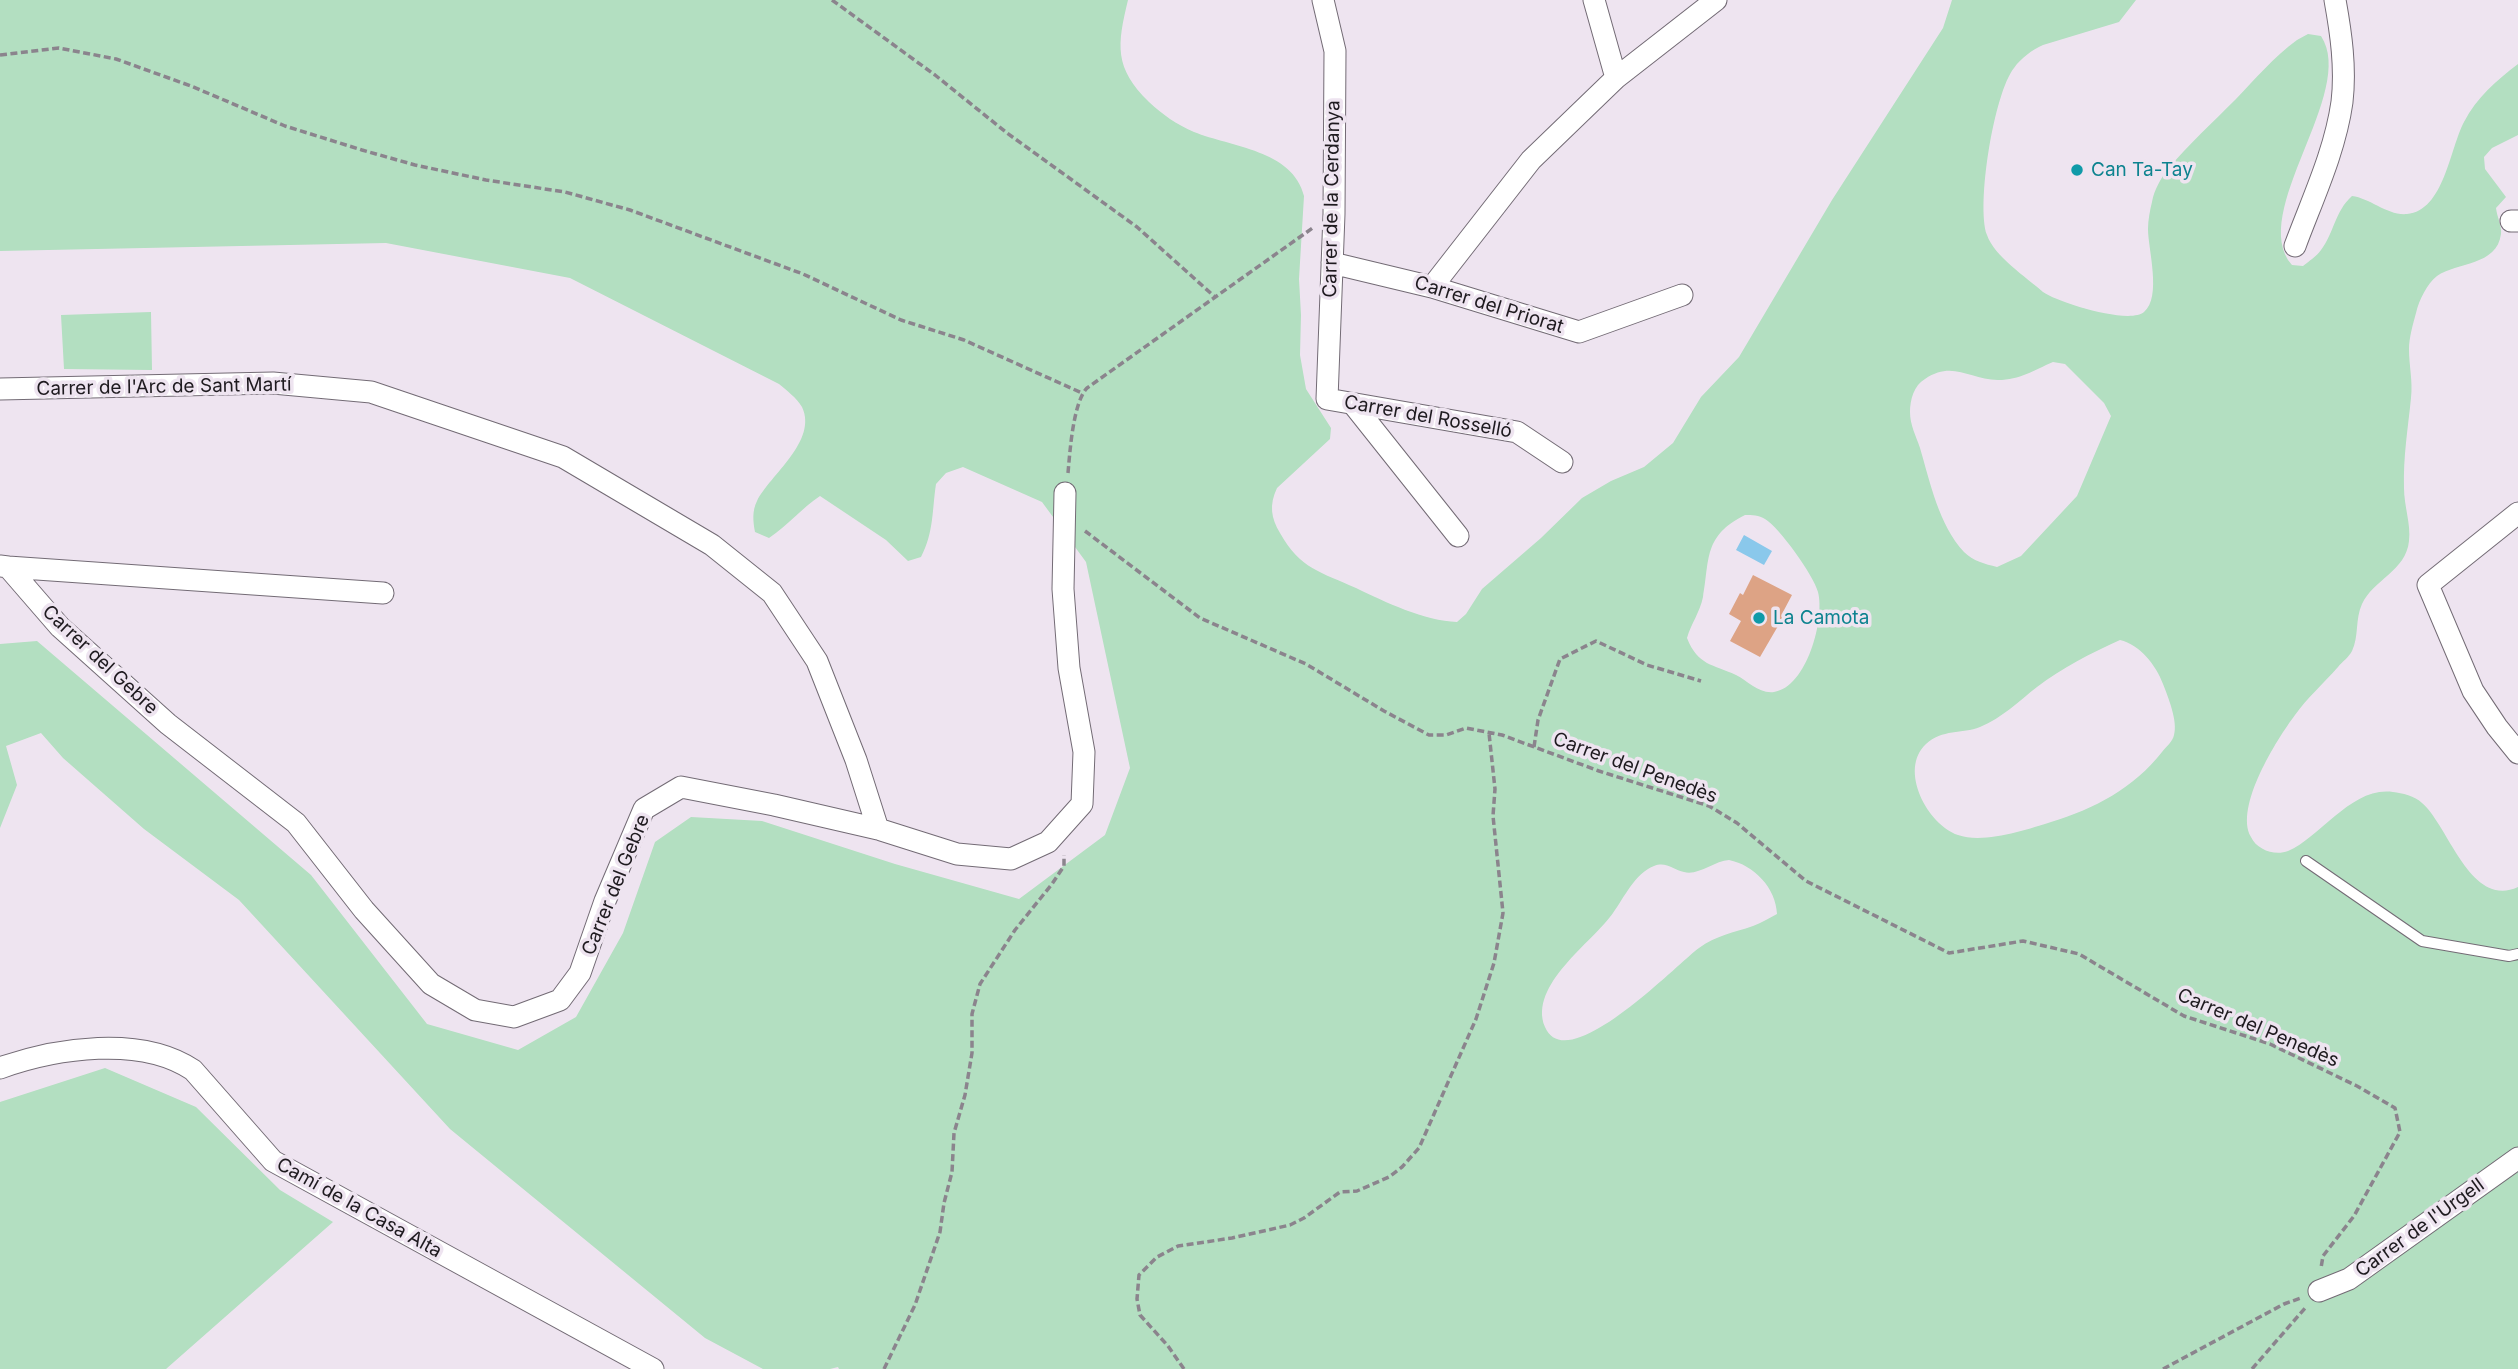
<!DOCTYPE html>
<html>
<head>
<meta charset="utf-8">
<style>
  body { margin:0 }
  canvas { display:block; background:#eee4f0 }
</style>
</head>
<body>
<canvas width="2518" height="1369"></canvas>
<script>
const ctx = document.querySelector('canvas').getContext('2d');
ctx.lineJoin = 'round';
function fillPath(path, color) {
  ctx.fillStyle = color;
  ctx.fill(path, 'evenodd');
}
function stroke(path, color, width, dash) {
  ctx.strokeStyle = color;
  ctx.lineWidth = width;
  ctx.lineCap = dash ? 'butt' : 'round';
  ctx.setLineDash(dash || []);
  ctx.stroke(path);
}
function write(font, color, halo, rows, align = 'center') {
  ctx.font = font + ' Inter,sans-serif';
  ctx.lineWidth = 7;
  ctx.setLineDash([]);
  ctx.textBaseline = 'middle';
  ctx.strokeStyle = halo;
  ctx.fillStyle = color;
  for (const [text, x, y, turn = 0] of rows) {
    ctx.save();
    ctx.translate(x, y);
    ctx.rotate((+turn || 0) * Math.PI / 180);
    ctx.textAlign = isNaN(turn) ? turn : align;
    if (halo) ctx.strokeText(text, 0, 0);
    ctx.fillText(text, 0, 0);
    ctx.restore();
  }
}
fillPath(new Path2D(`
  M0 0H1128C1117 45 1114 68 1149 102 1163 115 1176 124 1194 132 1231 147 1293 150 1304 196L1299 279 1301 315 1300 355 1306 389 1331 428 1330 439 1277 488C1269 505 1271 518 1280 533 1300 569 1321 572 1356 588 1385 602 1425 621 1457 622L1466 614 1482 589 1541 538 1582 498 1611 481 1644 467 1673 443 1701 397 1739 357 1832 200 1943 28 1952 0H2136L2119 22 2043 45C2032 50 2021 58 2014 68 1994 93 1976 205 1987 235 1994 256 2026 277 2043 292 2057 302 2129 325 2144 312 2162 297 2148 249 2148 229 2148 220 2150 210 2152 202 2154 190 2161 178 2168 169 2189 144 2213 122 2236 99 2255 79 2274 57 2297 40L2308 34 2321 36C2358 92 2247 213 2292 265L2303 266C2309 261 2316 257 2321 250 2334 233 2335 211 2352 196 2370 198 2388 216 2407 214 2444 211 2450 148 2464 122 2477 97 2496 81 2518 64V135L2492 148 2484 157 2485 169 2506 197 2496 208C2497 217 2502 226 2501 234 2497 266 2457 262 2437 276 2427 284 2419 300 2416 313 2413 324 2409 338 2409 349 2409 366 2413 381 2411 398 2408 428 2403 457 2404 488 2404 506 2411 524 2409 541 2406 571 2373 580 2362 604 2355 619 2359 637 2352 651 2349 657 2342 662 2338 667 2324 683 2307 698 2295 715 2277 739 2234 807 2251 837 2257 850 2275 856 2288 851 2321 837 2352 786 2393 792 2402 793 2415 796 2422 803 2449 826 2470 909 2518 887V1369H839L838 1367 830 1369H763L705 1338 450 1129 239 900 144 829 63 758 41 733 6 746 17 785 0 828V644L37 641 311 875 427 1024 518 1050 576 1017 623 933 655 842 691 817 762 821 895 864 1019 899 1105 835 1130 768 1086 562 1042 502 963 467 946 473 936 484C932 510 934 532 921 557L908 561 886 540 820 496C802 508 788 525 769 538L755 532C753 521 752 511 757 501 770 475 818 441 802 407 797 398 786 390 779 384L570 278 386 243 0 251ZM2053 362 2065 364 2104 403 2111 416 2077 496 2021 556 1997 567C1985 564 1973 561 1964 552 1939 525 1930 482 1920 448 1916 436 1910 425 1910 412 1910 400 1914 385 1925 379 1953 360 1970 380 1998 380 2020 380 2034 370 2053 362ZM1745 515C1752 515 1759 515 1765 519 1779 527 1814 576 1818 592 1825 619 1807 687 1774 692 1759 694 1748 681 1736 675 1713 664 1698 666 1687 638 1691 624 1700 612 1703 597 1710 559 1703 536 1745 515ZM2120 640C2140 645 2156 665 2163 684 2168 697 2178 721 2174 735 2173 741 2166 747 2162 752 2134 788 2094 809 2051 822 2026 830 1983 844 1958 835 1928 825 1898 770 1926 744 1942 729 1962 734 1980 727 2002 718 2019 701 2037 687 2062 668 2091 653 2120 640ZM1729 860C1754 865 1776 888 1777 914 1769 918 1761 923 1753 926 1733 933 1717 935 1699 948 1678 963 1567 1079 1545 1027 1528 985 1593 942 1613 913 1624 898 1635 873 1654 866 1666 861 1674 870 1684 872 1698 876 1714 861 1729 860Z
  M151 312 152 370 64 369 61 315Z
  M105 1068 196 1107 280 1190 333 1222 166 1369H0V1102Z`), '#b3dfc1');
fillPath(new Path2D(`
  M1744 535 1772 551 1764 565 1736 550Z`), '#8ac8eb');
fillPath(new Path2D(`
  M1753 575 1792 595 1783 612 1785 614 1760 657 1730 641 1741 621 1729 614 1740 593 1743 595Z`), '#dda385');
const lane = new Path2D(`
  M2306 861 2422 941 2509 956 2518 954`);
const street = new Path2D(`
  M1323 0 1335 51 1334 214 1327 399 1517 432 1562 462
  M1594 0 1616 78
  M2511 221H2518
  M2295 246C2312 200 2335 152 2342 102 2346 68 2341 33 2335 0
  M1332 263 1432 287 1579 332 1682 295
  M1432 287 1531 160 1616 78 1716 0
  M0 389 273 383 371 392 563 457 712 545 772 593 817 661 856 760 878 829
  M1353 404 1458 536
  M2518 513 2428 585 2473 691 2497 727 2518 753
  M0 566 8 567 60 627 168 724 296 823 364 910 431 984 475 1010 514 1017 560 1000 580 973 605 901 644 809 681 787 774 805 878 829 957 854 1011 859 1048 842 1082 804 1084 752 1069 668 1063 589 1065 493
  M8 567 383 593
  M0 1068C56 1048 141 1035 193 1070L273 1161 653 1369
  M2319 1291 2349 1279 2518 1158`);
stroke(lane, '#736b75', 12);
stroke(street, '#736b75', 23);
stroke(new Path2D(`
  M832 0 935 75 1007 133 1137 227 1215 297
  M0 55 59 48 116 59 191 86 285 126 362 150 415 165 486 180 565 192 630 210 803 274 901 320 964 340 1082 393
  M1068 473C1070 451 1073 403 1087 388L1314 227
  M1085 531 1200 618 1306 664 1384 711 1429 735H1446L1466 728 1502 735 1599 771 1709 806 1737 823 1806 881 1949 953 2023 941 2079 954 2184 1016 2270 1044 2357 1086 2395 1108 2400 1132 2354 1216 2323 1256 2321 1268
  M1534 747 1538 720 1560 659 1596 641 1647 665 1701 681
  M884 1369 915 1305 940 1232 944 1203 952 1172 954 1133 965 1095 972 1053V1014L980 984 1015 930 1052 884 1064 866V855
  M1184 1369 1168 1346 1140 1315 1137 1299 1139 1275 1157 1257 1178 1246 1232 1238 1290 1225 1304 1218 1340 1192 1357 1191 1389 1177 1402 1167 1419 1148 1476 1019 1494 963 1503 913 1493 816 1495 789 1489 733
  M2163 1369 2284 1304 2301 1298
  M2252 1369 2306 1307`), '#8b848d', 3.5, [7, 3.5]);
stroke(lane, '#fff', 10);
stroke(street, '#fff', 21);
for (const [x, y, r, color] of [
  [2077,170,7,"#0f9aa8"],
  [1759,618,7,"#0f9aa8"]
]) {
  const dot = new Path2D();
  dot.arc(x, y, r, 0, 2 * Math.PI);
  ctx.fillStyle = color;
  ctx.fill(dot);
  stroke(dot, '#eee4f0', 2.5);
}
write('19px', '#0d838f', '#eee4f0', [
  ["Can Ta-Tay",2091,170],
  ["La Camota",1773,618]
], 'left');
write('19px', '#1e1a1f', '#eee4f0', [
  ["Carrer de la Cerdanya",1332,199,-89],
  ["Carrer del Priorat",1489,305,17],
  ["Carrer de l'Arc de Sant Martí",164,387,-1],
  ["Carrer del Rosselló",1428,417,10],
  ["Carrer del Gebre",100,660,43],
  ["Carrer del Penedès",1635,768,20],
  ["Carrer del Gebre",616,885,-68],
  ["Carrer del Penedès",2258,1028,23],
  ["Camí de la Casa Alta",359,1208,29],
  ["Carrer de l'Urgell",2420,1228,-36]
]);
</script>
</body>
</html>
